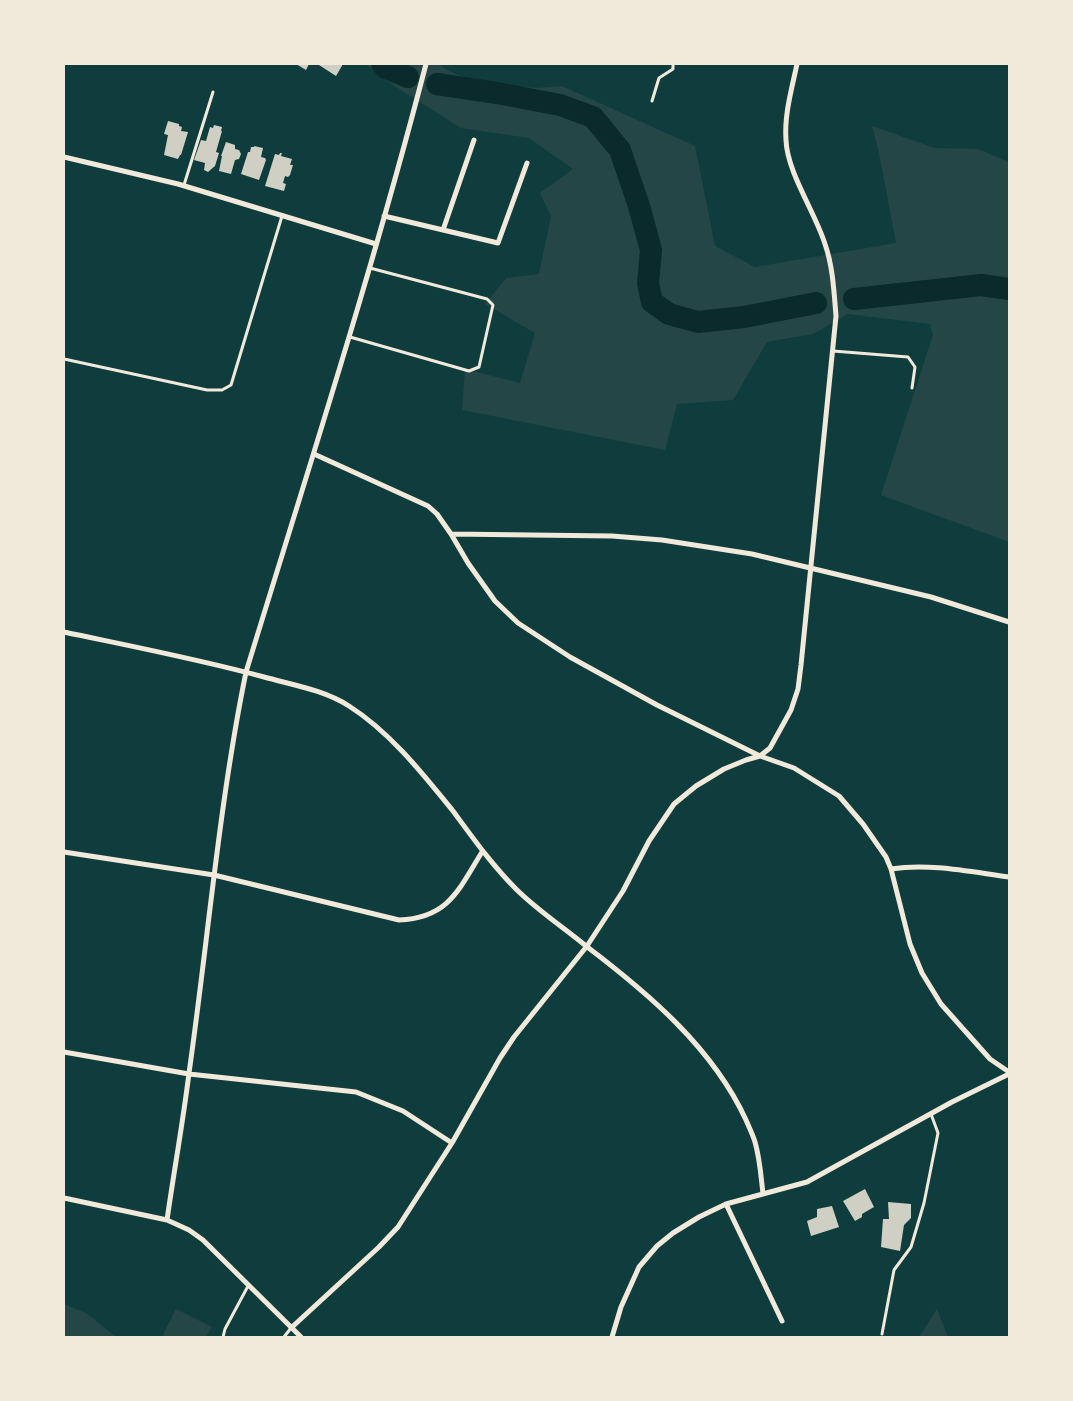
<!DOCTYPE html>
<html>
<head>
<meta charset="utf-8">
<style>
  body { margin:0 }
  #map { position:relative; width:1073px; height:1401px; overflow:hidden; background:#0f3d3e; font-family:"Titillium Web",sans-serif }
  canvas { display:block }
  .frame { position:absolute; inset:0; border:65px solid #f1e9da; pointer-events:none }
</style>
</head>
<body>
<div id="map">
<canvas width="1073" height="1401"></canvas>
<div class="frame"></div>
</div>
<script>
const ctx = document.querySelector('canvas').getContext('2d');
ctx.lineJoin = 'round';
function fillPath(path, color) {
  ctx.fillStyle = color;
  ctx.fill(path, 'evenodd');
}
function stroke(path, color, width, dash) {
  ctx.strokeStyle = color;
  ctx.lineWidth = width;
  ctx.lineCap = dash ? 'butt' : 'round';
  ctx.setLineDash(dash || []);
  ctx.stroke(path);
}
fillPath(new Path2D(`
  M366 64H438L449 71 475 82 536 88 562 86 695 146 715 246 755 267 896 243 879 153 872 126 935 148 978 149 1009 162V542L881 495 933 335 930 324 848 314 813 334 767 342 733 400 677 404 665 450 462 410 465 369 520 383 535 333 485 304 506 278 539 274 551 216 540 193 573 169 529 138 461 128 382 78Z
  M64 1304 86 1313 116 1337H64Z
  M176 1309 212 1327 206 1337H162Z
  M937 1309 948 1337H919Z`), '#244646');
stroke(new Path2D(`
  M382 64 386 68 408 77
  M437 84 497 93 560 105 593 117 620 150 639 206 651 250 648 283 652 302 669 314 698 322 744 317 816 303
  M854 299 981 285 1009 289`), '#0a2a2b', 22);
fillPath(new Path2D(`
  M296 64H309L306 70Z
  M320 64H343L336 76 319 65Z
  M168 121 179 124V126L182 127 181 131 188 132 181 155H180L178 159 164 155 168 135 164 134Z
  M214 125 222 127 221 131H222L216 152 219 153 215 166 208 172 204 170 205 163 194 160 201 140 206 141 210 127 213 128Z
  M226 142 235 145V149L239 150 241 154 239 159 235 160 231 174 219 171 222 156H221Z
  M254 146 263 148 261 157 265 158 266 160 259 180 241 174 248 152H250L251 147H254Z
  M280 153H282L281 156 292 159 290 165H293L290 175 288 177 285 176 283 183 286 184 284 191 265 186 275 154 279 155Z
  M865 1189 874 1207 862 1214V1217L855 1221 843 1201Z
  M888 1202 911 1204V1218L904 1225 900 1251 881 1247 883 1219H889Z
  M832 1206 839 1227 811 1236 807 1221 817 1217V1209Z`), '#cfcfc3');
stroke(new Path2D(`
  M652 101 659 78 673 69V64
  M184 185 213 92
  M350 337 469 371 479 367 493 305 487 299 370 268
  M833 351 908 357 915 367 912 388
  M64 359 207 390H222L231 385 282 216
  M882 1334 894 1270 911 1247 924 1203 938 1133 931 1114
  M223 1337 225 1329 248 1286
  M284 1337 291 1328`), '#f1e9da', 3);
stroke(new Path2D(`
  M64 157 178 184 376 244
  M384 216 498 243 527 163
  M443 230 474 140
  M314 454 428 506 437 514 451 534 612 536 662 540 752 554 931 597 1009 622
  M451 534 468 563 495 601 518 623 570 657 657 705 760 756 794 768 839 796 863 824 886 857 891 869 910 944 922 973 941 1004 990 1059 1009 1072
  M64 632C130 646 198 659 264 677 293 685 324 690 349 706 390 732 423 774 453 811 473 838 492 865 516 889 537 910 563 927 586 946 648 993 713 1048 746 1120 749 1127 753 1135 755 1142 760 1159 761 1177 763 1194
  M64 852 214 875 399 920C449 918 459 889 482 852
  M891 869C930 863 971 872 1009 877
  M64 1052 189 1074 356 1092 403 1111 452 1143
  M64 1198 167 1220 189 1230 203 1240 301 1337
  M726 1204 782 1321
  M167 1220C174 1171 183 1122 189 1073 208 940 219 804 246 672 308 470 373 269 426 64
  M291 1328 379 1247 398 1227 452 1143 500 1058 514 1037 587 946 623 891 649 841 674 804 696 786 724 769 746 760 760 756 770 748 791 710 798 689 801 665 836 316C834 292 833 267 825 244 815 212 787 172 786 140 784 115 792 88 797 64
  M612 1337 621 1307 639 1267 657 1246 673 1233 699 1217 726 1204 807 1182 952 1102 1009 1074`), '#f1e9da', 5);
</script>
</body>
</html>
